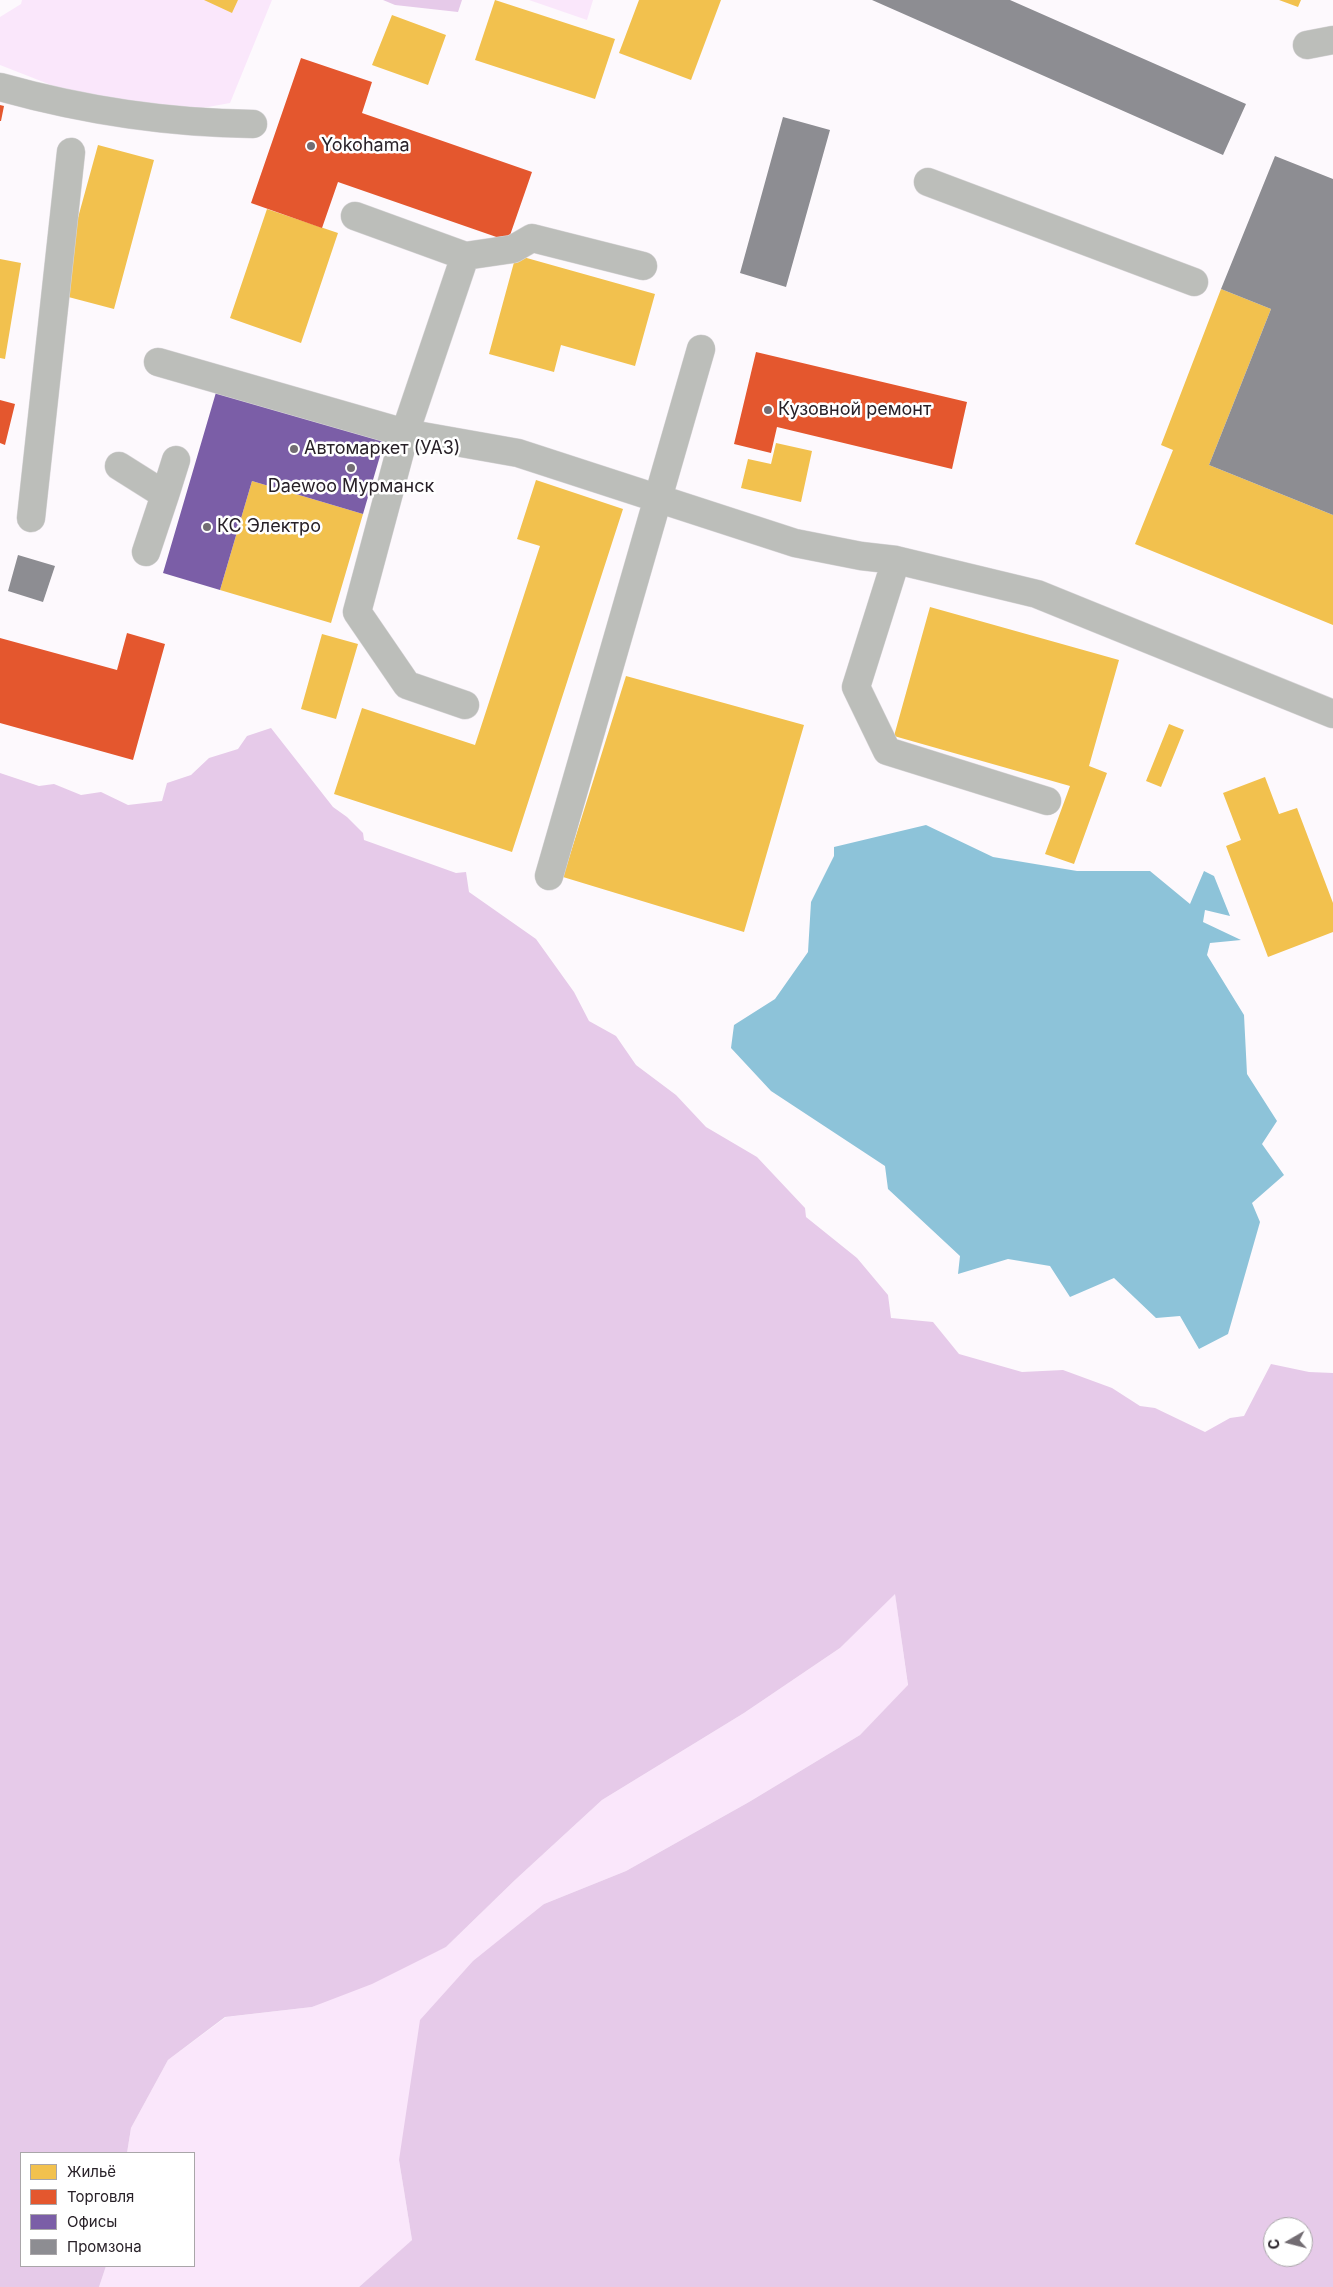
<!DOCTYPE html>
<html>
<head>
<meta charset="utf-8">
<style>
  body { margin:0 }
  #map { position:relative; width:1333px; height:2287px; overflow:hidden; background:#fdf9fd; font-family:Inter,sans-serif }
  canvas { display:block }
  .legend { position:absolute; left:20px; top:2152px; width:175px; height:115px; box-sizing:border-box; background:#fff; border:1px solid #a9a6a9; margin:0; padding:6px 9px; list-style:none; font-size:15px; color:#282128 }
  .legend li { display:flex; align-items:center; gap:10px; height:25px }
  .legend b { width:25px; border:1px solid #a9a6a9 }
  .north { position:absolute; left:1263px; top:2217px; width:50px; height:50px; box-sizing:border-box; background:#fff; border:1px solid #a9a6a9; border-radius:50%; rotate:262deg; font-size:14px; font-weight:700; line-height:20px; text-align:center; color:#282128 }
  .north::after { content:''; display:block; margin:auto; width:18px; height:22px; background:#736d73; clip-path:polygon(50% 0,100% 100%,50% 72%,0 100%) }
</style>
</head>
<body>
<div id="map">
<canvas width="1333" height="2287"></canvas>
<ul class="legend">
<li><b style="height:14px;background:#f2c14e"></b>Жильё</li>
<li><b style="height:14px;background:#e4572e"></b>Торговля</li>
<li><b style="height:14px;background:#7b5ea7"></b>Офисы</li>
<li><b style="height:14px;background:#8d8d92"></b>Промзона</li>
</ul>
<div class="north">С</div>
</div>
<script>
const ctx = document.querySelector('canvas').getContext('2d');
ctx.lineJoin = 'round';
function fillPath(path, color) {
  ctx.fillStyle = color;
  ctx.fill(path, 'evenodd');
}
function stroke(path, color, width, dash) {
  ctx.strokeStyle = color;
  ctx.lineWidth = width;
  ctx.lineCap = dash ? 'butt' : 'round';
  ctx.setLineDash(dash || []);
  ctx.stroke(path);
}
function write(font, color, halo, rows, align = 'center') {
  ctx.font = font + ' Inter,sans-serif';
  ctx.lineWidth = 5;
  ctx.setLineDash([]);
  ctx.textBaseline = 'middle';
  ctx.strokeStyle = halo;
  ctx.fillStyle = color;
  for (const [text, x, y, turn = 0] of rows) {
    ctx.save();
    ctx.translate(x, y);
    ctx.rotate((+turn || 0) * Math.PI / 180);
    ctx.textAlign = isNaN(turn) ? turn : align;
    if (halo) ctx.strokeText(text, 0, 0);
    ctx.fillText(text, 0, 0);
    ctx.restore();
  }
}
fillPath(new Path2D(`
  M22 0H272L230 103 197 109 154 105 69 92 0 65V17L21 4Z
  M529 0H593L587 20Z
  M895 1593 908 1686 860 1735 749 1802 626 1871 544 1904 399 2160 412 2240 359 2287H99L106 2266H194V2153H127L131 2128 168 2060 226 2017 312 2007 446 1947 515 1880 602 1800 744 1713 840 1648Z`), '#fae7fb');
fillPath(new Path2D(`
  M383 0H462L458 12 395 5Z
  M271 728 333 807 347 817 363 833 364 840 456 873 466 872 469 892 536 939 574 992 589 1021 616 1036 636 1065 676 1095 706 1127 757 1157 805 1208 806 1217 857 1258 888 1295 891 1318 933 1322 959 1354 1022 1372 1063 1370 1112 1388 1140 1406 1155 1408 1205 1432 1230 1418 1244 1416 1271 1364 1309 1372 1333 1373V2287H359L412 2240 399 2160 420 2020 473 1961 544 1904 626 1871 749 1802 860 1735 908 1685 895 1594 840 1648 744 1713 602 1800 515 1880 446 1947 372 1984 312 2007 225 2017 168 2060 131 2128 127 2153H21V2266H106L99 2287H0V773L39 786 54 784 81 795 101 792 128 805 162 801 167 783 191 775 209 758 238 749 247 736ZM1273 2227H1303V2257H1273Z`), '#e6cae9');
fillPath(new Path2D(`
  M926 825 993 857 1077 871H1150L1190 904 1204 871 1214 876 1230 916 1205 910 1203 922 1241 940 1210 943 1207 955 1244 1015 1247 1074 1277 1121 1262 1144 1284 1175 1252 1203 1260 1222 1228 1334 1199 1349 1180 1316 1156 1318 1114 1278 1070 1297 1050 1266 1008 1259 958 1274 960 1256 888 1189 885 1166 771 1091 731 1048 734 1025 775 999 808 952 811 902 834 856V847Z`), '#8dc3d9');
fillPath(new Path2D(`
  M204 0H238L232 13Z
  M495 0 615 39 595 99 475 60Z
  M639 0H721L691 80 619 53Z
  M1279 0H1301L1298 7Z
  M392 15 446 35 428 85 372 65Z
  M98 145 154 160 114 309 57 294Z
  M267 209 338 233 301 343 230 318Z
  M516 255 655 294 635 366 561 345 554 372 489 354Z
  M0 259 21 263 5 359 0 358Z
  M1221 289 1271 309 1209 465 1333 515V625L1135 544 1173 450 1161 445Z
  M776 443 812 451 801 502 741 488 748 459 771 464Z
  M536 480 623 509 512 852 334 794 362 708 475 745 540 546 517 539Z
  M252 481 363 514 331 623 220 590Z
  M930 607 1119 660 1089 766 1107 773 1074 864 1045 854 1070 786 894 736Z
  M322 634 358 644 336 719 301 709Z
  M626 676 804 725 744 932 563 877Z
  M1169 724 1184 730 1161 787 1146 781Z
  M1265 777 1279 814 1297 808 1333 903V932L1268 957 1226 846 1241 840 1223 793Z`), '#f2c14e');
fillPath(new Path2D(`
  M301 58 372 82 362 113 532 172 508 241 338 182 322 228 251 203Z
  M0 105 4 106 1 121H0Z
  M756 352 967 402 952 469 777 427 771 453 734 444Z
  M0 400 15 404 5 445 0 443Z
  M127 633 165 644 133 760 0 723V638L117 670Z`), '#e4572e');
fillPath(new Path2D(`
  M217 389 385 439 363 514 252 481 220 590 163 573Z`), '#7b5ea7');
fillPath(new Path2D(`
  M872 0H1010L1246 104 1223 155Z
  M783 117 830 130 786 287 740 273Z
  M1275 156 1333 179V515L1209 465 1271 309 1221 289Z
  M18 555 55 566 43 602 8 591Z`), '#8d8d92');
const minor = new Path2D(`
  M1307 45 1333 40
  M0 87C82 110 168 123 253 124
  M928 182 1194 282
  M355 216 465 256 513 249 532 238 643 266
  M465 256 405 433 357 612 407 685 465 705
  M158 362 405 433 518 453 795 543 861 556 896 560 1037 594 1333 714
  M119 466 165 495 146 552
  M165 495 176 460
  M31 518 71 152
  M896 560 856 687 887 751 1047 801
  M549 876 701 349`);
stroke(minor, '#dad7da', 29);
stroke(minor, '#bcbeba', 28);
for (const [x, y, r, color] of [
  [311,146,5,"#736d73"],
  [768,410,5,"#736d73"],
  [294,449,5,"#736d73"],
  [351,468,5,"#736d73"],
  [207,527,5,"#736d73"]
]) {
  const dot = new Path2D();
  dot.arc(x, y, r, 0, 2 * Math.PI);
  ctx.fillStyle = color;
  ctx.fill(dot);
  stroke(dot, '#fff', 2);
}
write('18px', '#282128', '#fff', [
  ["Yokohama",321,146],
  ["Кузовной ремонт",778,410],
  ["Автомаркет (УАЗ)",304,449],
  ["Daewoo Мурманск",351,487,"center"],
  ["КС Электро",217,527]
], 'left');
</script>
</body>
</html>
